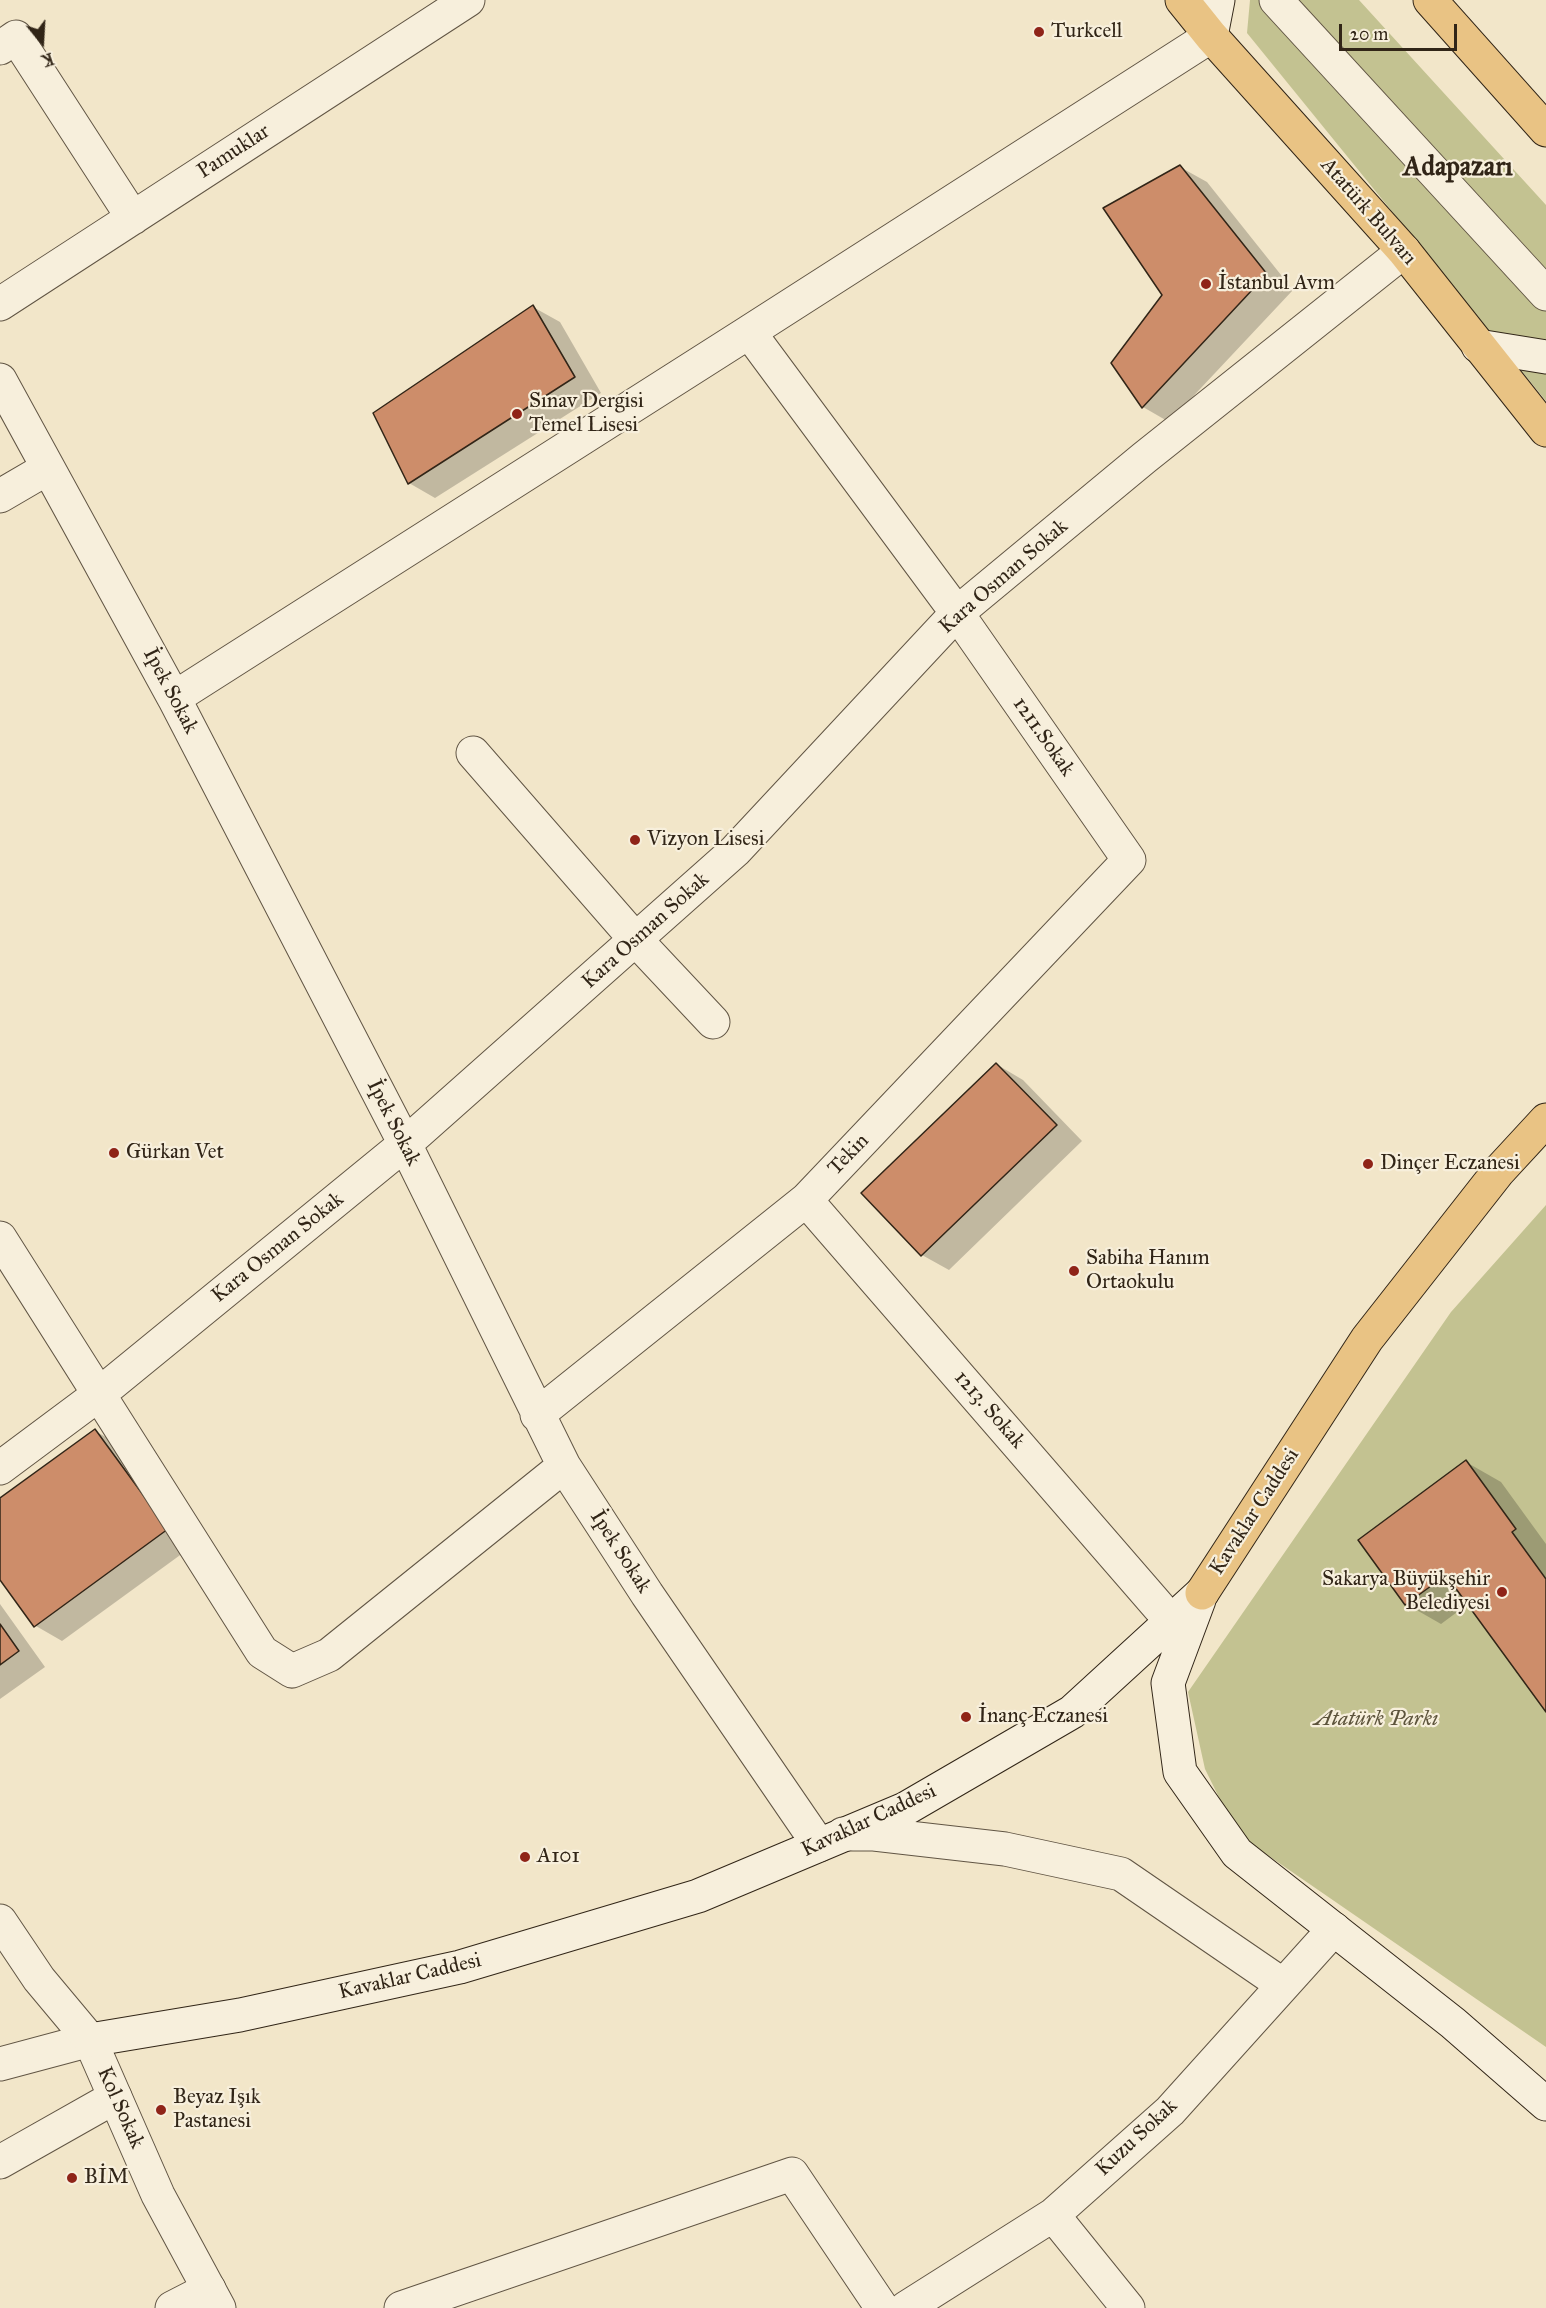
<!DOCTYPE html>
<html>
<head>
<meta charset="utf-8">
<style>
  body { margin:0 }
  #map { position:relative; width:1546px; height:2308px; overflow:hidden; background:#f2e6c9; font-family:"IM FELL Great Primer",serif }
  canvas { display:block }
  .north { position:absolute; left:12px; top:12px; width:60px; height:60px; -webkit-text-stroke:4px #f7efdc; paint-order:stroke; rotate:162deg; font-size:16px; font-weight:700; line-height:24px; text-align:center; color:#312517 }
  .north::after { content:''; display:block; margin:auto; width:21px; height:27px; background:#312517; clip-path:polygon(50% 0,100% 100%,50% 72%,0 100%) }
  .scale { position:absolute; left:1339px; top:24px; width:118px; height:27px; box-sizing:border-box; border:3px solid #312517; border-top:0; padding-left:8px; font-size:18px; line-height:21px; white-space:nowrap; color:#312517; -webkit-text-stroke:4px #f7efdc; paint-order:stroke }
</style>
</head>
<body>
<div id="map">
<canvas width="1546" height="2308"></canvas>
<div class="north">K</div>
<div class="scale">20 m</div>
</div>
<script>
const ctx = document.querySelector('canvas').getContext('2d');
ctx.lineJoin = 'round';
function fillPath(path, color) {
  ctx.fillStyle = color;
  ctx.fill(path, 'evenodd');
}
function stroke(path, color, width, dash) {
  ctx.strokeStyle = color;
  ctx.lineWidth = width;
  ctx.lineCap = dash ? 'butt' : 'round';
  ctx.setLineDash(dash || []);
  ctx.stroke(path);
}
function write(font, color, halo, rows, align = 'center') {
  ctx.font = font + ' "IM FELL Great Primer",serif';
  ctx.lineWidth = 4.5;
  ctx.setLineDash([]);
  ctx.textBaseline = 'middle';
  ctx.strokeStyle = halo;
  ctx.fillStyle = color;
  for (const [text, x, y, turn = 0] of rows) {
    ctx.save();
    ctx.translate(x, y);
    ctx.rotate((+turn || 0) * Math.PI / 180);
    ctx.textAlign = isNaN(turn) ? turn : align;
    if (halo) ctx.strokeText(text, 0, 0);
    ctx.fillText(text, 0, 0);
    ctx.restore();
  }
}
fillPath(new Path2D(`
  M1250 0H1359L1546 205V401L1247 33Z
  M1546 1205V2047L1237 1834 1205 1769 1188 1692 1451 1312Z`), '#c3c291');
fillPath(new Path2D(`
  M1180 167 1207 182 1293 290 1169 422 1143 407 1164 295Z
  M533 307 560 322 601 393 435 498 409 483Z
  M996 1064 1023 1080 1082 1141 949 1270 922 1255Z
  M95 1431 122 1446 194 1545 62 1641 36 1626 0 1578V1500Z
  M1466 1462 1501 1482 1546 1544V1709L1468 1604 1441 1624 1406 1604 1360 1540Z
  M0 1604 45 1667 0 1699Z`), '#0003');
const building = new Path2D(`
  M1180 165 1267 274 1142 408 1111 363 1162 295 1103 208Z
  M533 305 575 377 408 484 373 413Z
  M996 1063 1057 1125 921 1256 861 1193Z
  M95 1429 168 1529 34 1627 0 1580V1498Z
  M1466 1460 1516 1529 1512 1532 1546 1579V1712L1446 1575 1405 1605 1358 1540Z
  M0 1624 19 1651 0 1665Z`);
fillPath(building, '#cd8d6a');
stroke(building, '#312517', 1.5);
const pedestrian = new Path2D(`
  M1276 0 1546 294`);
const minor = new Path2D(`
  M0 48 16 37 133 218
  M0 304 468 0
  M749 332 1211 36
  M0 380 174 698 405 1144 564 1466 647 1594 819 1845
  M0 496 48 468
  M174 698 749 332 957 613 1129 860 806 1200 537 1415
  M473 753 636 940 713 1022
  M806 1200 1171 1621
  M0 1238 262 1652 292 1671 329 1655 564 1466
  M0 1468 98 1395 405 1144 735 851 957 613 1144 458 1404 251
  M843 1834H874L1005 1849 1121 1874 1283 1985
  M0 2064 90 2040
  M0 2162 115 2097
  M1053 2215 1128 2308
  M172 2308 209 2289
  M401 2308 792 2174 882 2308
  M906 2308 1053 2215 1170 2111 1334 1929`);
const tertiary = new Path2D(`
  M0 1921 39 1979 90 2040 158 2195 219 2308`);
const secondary = new Path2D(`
  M1211 36 1218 0
  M1478 346 1546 357
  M1199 1600 1168 1683 1180 1772 1237 1853 1453 2023 1546 2104
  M90 2040 240 2015 460 1967 698 1896 905 1809 1072 1712 1202 1593`);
const primary = new Path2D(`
  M1182 0 1211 36 1404 251 1546 430
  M1430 0 1546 130
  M1202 1593 1367 1339 1498 1172 1546 1120`);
stroke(pedestrian, '#615544', 35);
stroke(minor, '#615544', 35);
stroke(tertiary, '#615544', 35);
stroke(secondary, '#312517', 35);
stroke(primary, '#312517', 35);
stroke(pedestrian, '#f7efdc', 33);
stroke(minor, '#f7efdc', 33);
stroke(tertiary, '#f7efdc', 33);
stroke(secondary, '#f7efdc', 33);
stroke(primary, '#e9c384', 33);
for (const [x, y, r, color] of [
  [1039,32,6,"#8f2418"],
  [1206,284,6,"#8f2418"],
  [517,414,6,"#8f2418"],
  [635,840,6,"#8f2418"],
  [114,1153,6,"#8f2418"],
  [1368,1164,6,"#8f2418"],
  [1074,1271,6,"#8f2418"],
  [1502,1592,6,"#8f2418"],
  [966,1717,6,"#8f2418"],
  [525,1857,6,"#8f2418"],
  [161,2110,6,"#8f2418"],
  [72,2178,6,"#8f2418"]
]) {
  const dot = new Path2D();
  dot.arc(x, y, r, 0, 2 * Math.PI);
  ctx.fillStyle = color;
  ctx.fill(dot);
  stroke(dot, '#f7efdc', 2);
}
write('21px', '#312517', '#f7efdc', [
  ["Turkcell",1051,32],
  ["İstanbul Avm",1218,284],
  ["Sınav Dergisi",529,402],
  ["Temel Lisesi",529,426],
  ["Vizyon Lisesi",647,840],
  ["Gürkan Vet",126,1153],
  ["Dinçer Eczanesi",1380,1164],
  ["Sabiha Hanım",1086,1259],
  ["Ortaokulu",1086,1283],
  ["Sakarya Büyükşehir",1490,1580,"right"],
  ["Belediyesi",1490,1604,"right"],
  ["İnanç Eczanesi",978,1717],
  ["A101",537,1857],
  ["Beyaz Işık",173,2098],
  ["Pastanesi",173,2122],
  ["BİM",84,2178]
], 'left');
write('21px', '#312517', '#f7efdc', [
  ["Pamuklar",234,152,-33],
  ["Atatürk Bulvarı",1368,212,49],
  ["Kara Osman Sokak",1004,577,-41],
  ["İpek Sokak",170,691,62],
  ["1211.Sokak",1043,737,55],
  ["Kara Osman Sokak",646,931,-42],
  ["İpek Sokak",393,1123,63],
  ["Tekin",849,1155,-46],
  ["Kara Osman Sokak",278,1248,-39],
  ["1213. Sokak",989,1410,49],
  ["Kavaklar Caddesi",1255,1512,-57],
  ["İpek Sokak",620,1552,57],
  ["Kavaklar Caddesi",869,1821,-25],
  ["Kavaklar Caddesi",410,1977,-13],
  ["Kol Sokak",120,2108,66],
  ["Kuzu Sokak",1137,2138,-43]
]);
write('italic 21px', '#5d543c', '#f7efdc', [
  ["Atatürk Parkı",1376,1720]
]);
write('bold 27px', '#312517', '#f7efdc', [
  ["Adapazarı",1458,168]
]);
</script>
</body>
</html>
